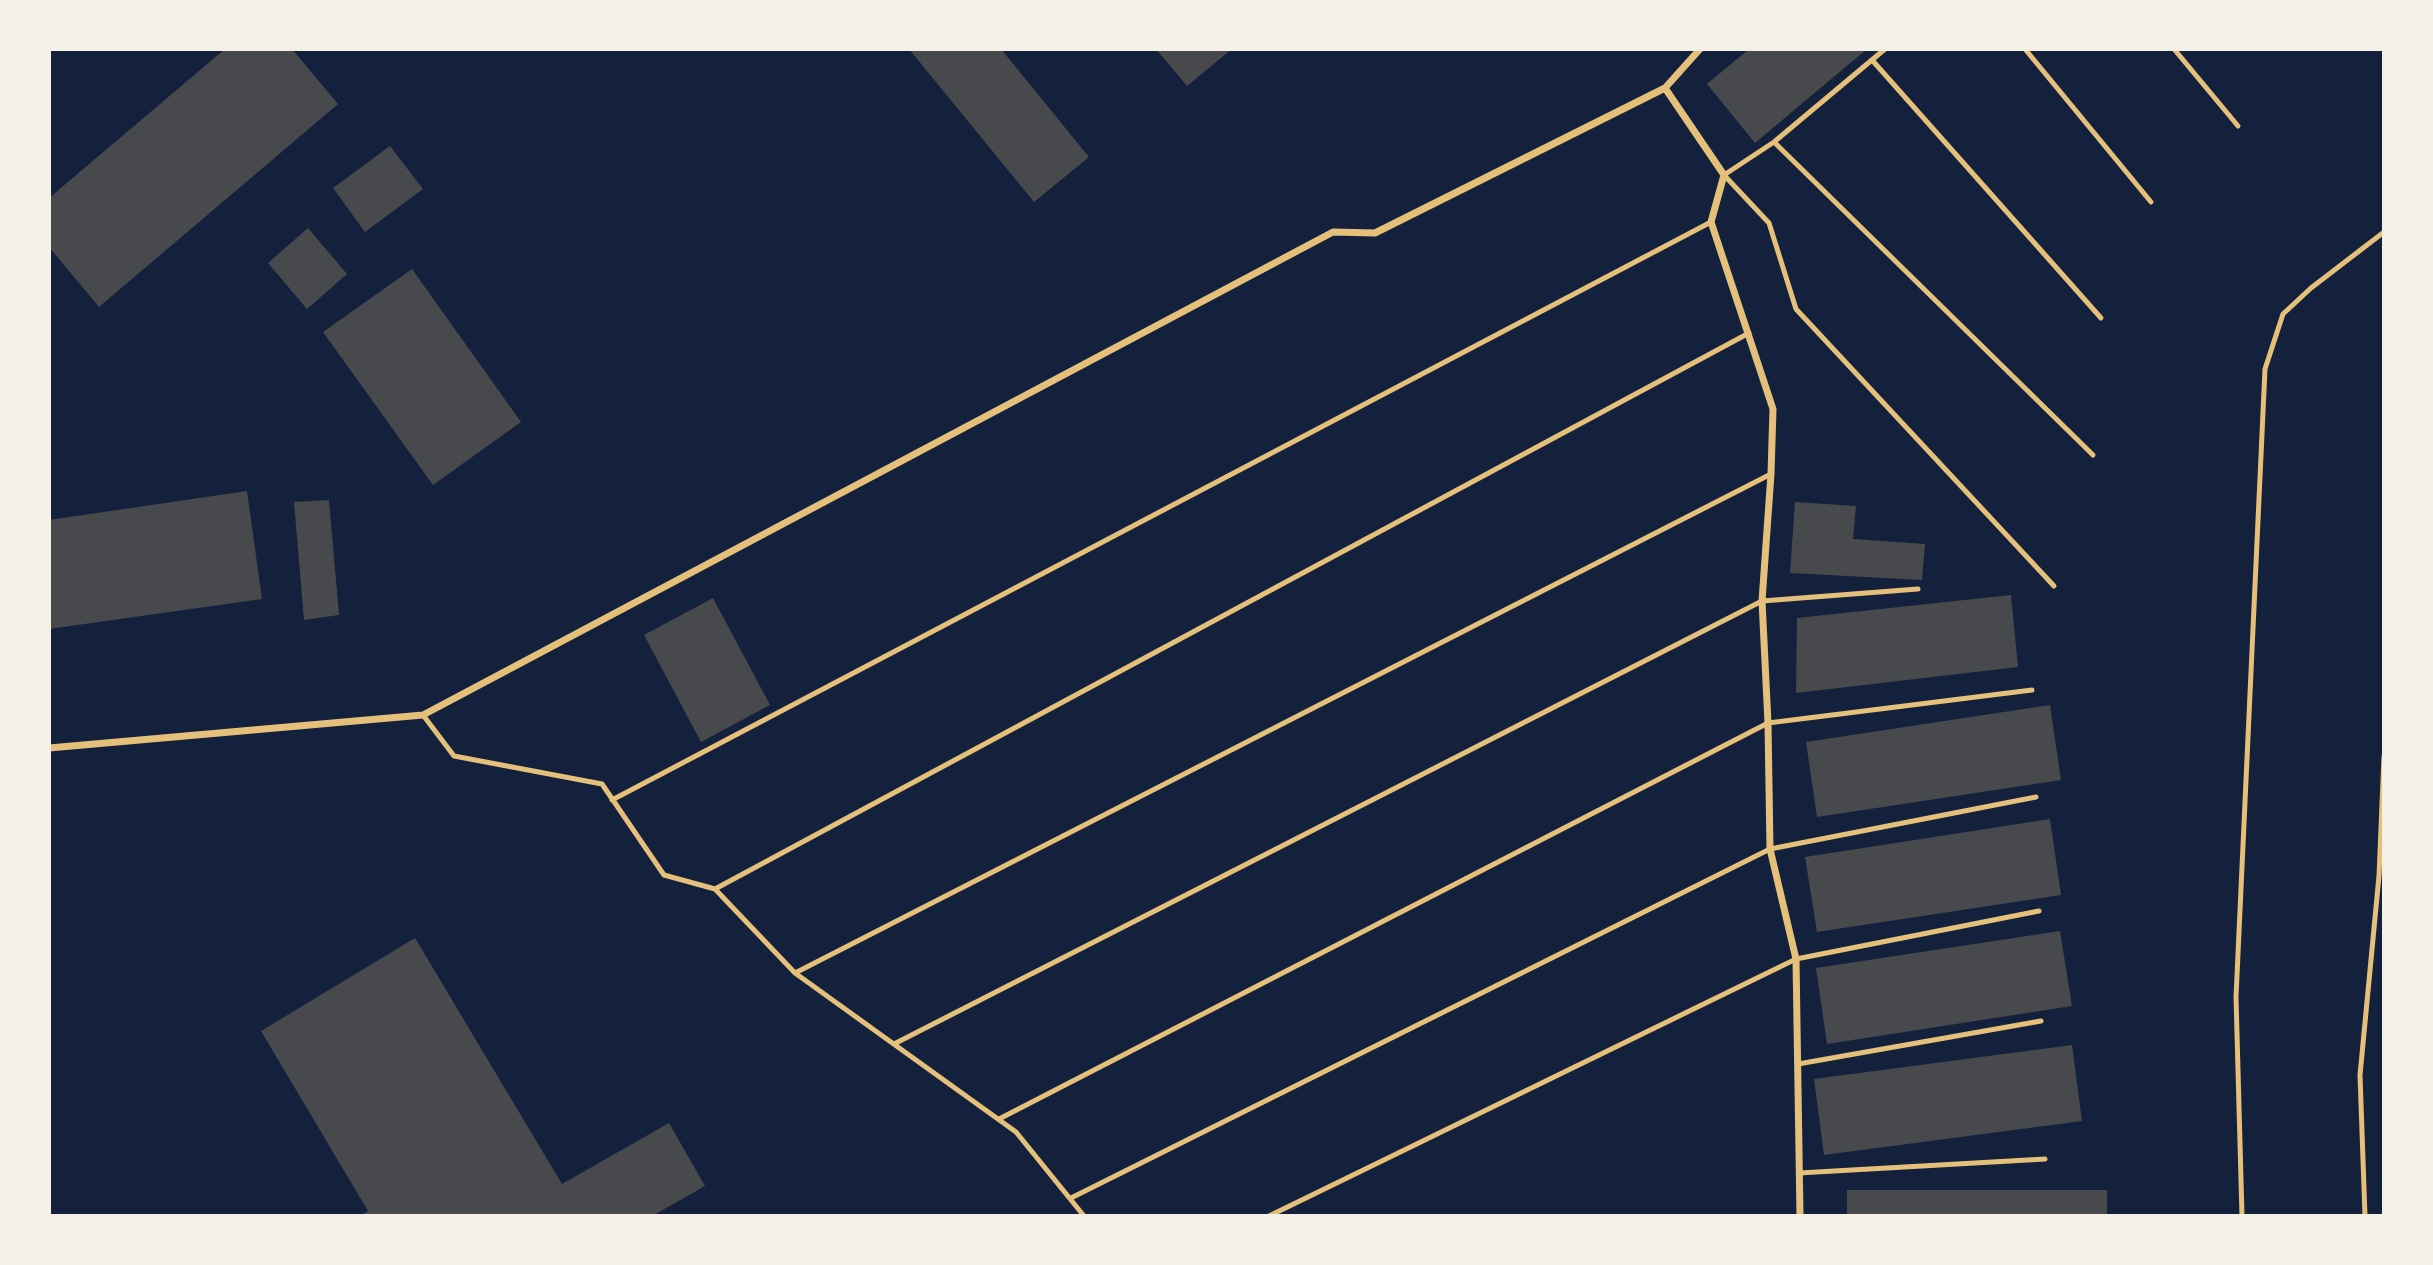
<!DOCTYPE html>
<html>
<head>
<meta charset="utf-8">
<style>
  body { margin:0 }
  #map { position:relative; width:2433px; height:1265px; overflow:hidden; background:#14213d; font-family:Rubik,sans-serif }
  canvas { display:block }
  .frame { position:absolute; inset:0; border:51px solid #f6f1e7; pointer-events:none }
</style>
</head>
<body>
<div id="map">
<canvas width="2433" height="1265"></canvas>
<div class="frame"></div>
</div>
<script>
const ctx = document.querySelector('canvas').getContext('2d');
ctx.lineJoin = 'round';
function fillPath(path, color) {
  ctx.fillStyle = color;
  ctx.fill(path, 'evenodd');
}
function stroke(path, color, width, dash) {
  ctx.strokeStyle = color;
  ctx.lineWidth = width;
  ctx.lineCap = dash ? 'butt' : 'round';
  ctx.setLineDash(dash || []);
  ctx.stroke(path);
}
fillPath(new Path2D(`
  M225 49H292L338 104 99 307 49 247V198Z
  M909 49H1001L1089 157 1034 202Z
  M1156 49H1232L1187 86Z
  M1749 49H1867L1755 143 1707 84Z
  M390 146 423 189 365 232 333 188Z
  M308 228 347 274 307 309 268 263Z
  M412 269 521 422 433 485 323 332Z
  M247 491 262 599 49 629V520Z
  M329 500 339 615 304 620 294 502Z
  M1795 502 1856 506 1853 539 1925 544 1922 580 1790 573Z
  M2011 595 2018 667 1796 693 1797 618Z
  M713 598 770 705 701 742 644 635Z
  M2050 705 2061 780 1817 817 1806 742Z
  M2050 819 2061 895 1817 932 1805 857Z
  M2060 931 2072 1006 1827 1044 1816 968Z
  M415 938 562 1184 669 1123 705 1186 652 1216H359L368 1211 261 1031Z
  M2072 1045 2082 1121 1824 1155 1814 1079Z
  M1847 1190H2107V1216H1847Z`), '#48494c');
stroke(new Path2D(`
  M1885 49 1774 142 1724 175 1769 223 1796 309 2054 586
  M2025 49 2151 202
  M2174 49 2238 126
  M1872 60 2101 318
  M1774 142 2093 455
  M423 715 454 756 602 784 664 875 715 889 795 973 1016 1132 1084 1216
  M612 800 1711 222
  M715 889 1749 333
  M795 973 1771 474
  M894 1044 1762 601 1918 589
  M1798 1064 2041 1021
  M999 1119 1768 723 2032 690
  M1799 1173 2045 1159
  M1071 1198 1770 849 2036 797
  M1269 1216 1796 959 2039 911
  M2242 1216 2236 997 2265 369 2283 314 2311 288 2384 232
  M2365 1216 2360 1075 2379 876 2384 756`), '#e5c07b', 5);
stroke(new Path2D(`
  M1665 88 1724 175 1711 222 1773 409 1771 474 1762 601 1768 723 1770 849 1796 959 1800 1216
  M49 748 423 715 1333 232 1375 233 1665 88 1700 49`), '#e5c07b', 7);
</script>
</body>
</html>
